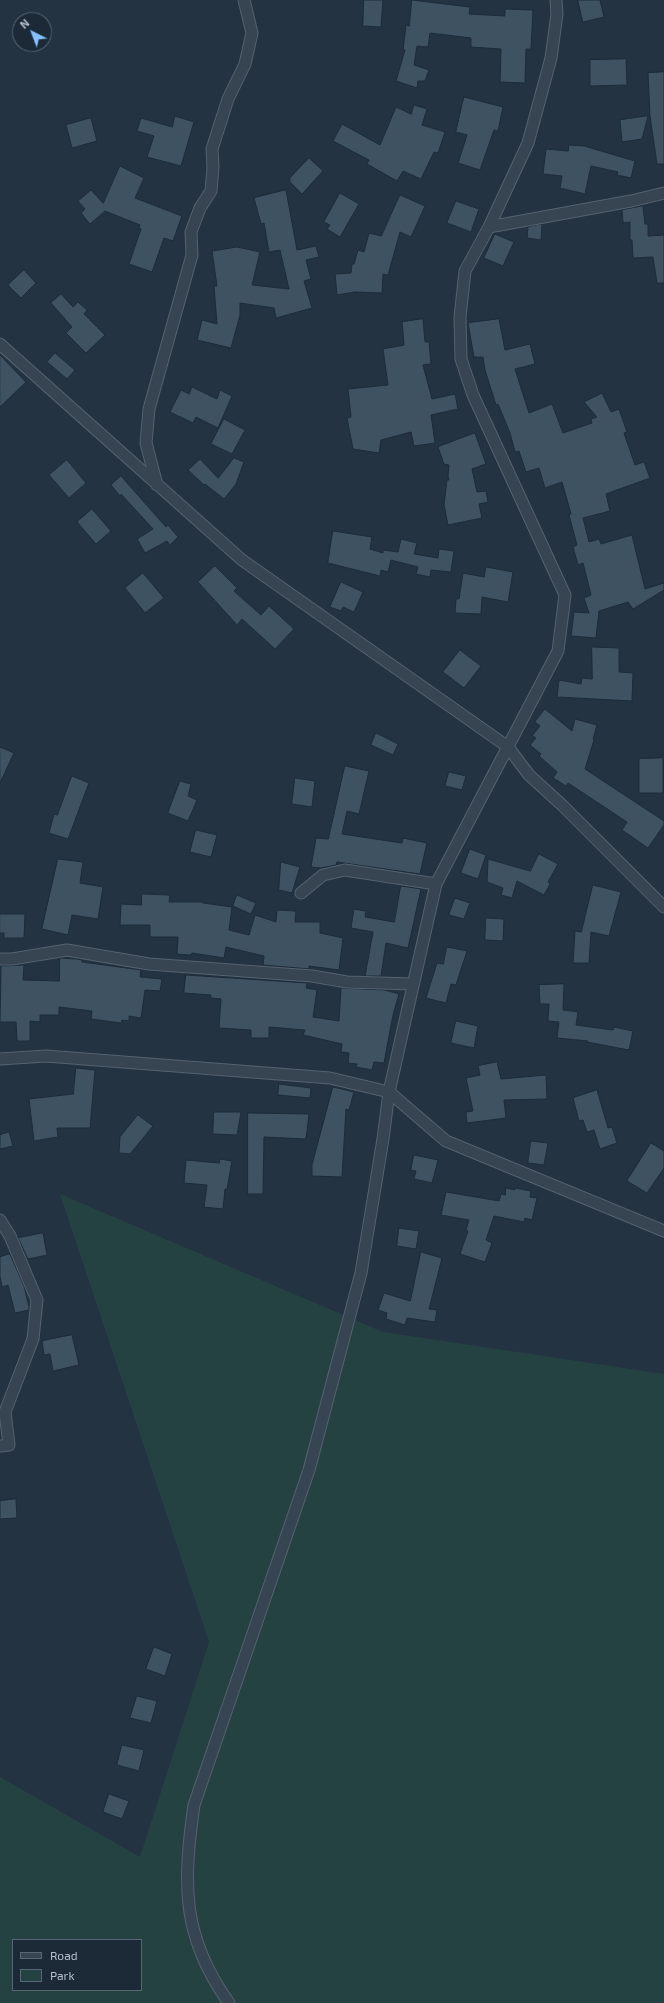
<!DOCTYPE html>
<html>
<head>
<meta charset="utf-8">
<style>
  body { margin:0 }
  #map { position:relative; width:664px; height:2003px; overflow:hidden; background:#233342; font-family:"Exo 2",sans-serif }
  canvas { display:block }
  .legend { position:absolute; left:12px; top:1939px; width:130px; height:52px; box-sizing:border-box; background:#1c2a37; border:1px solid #596673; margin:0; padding:5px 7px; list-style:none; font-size:12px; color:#b4bfcc }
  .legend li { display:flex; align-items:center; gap:8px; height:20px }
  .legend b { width:20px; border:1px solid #596673 }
  .north { position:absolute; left:12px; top:12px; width:40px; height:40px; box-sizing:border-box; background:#1c2a37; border:1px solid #596673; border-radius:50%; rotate:318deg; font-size:11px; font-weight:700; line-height:16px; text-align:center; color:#b4bfcc }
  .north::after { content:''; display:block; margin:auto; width:14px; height:18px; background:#86c0ff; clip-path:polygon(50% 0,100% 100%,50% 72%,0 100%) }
</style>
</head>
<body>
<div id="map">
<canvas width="664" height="2003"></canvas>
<ul class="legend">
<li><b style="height:5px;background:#374552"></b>Road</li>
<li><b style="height:11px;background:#254243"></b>Park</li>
</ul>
<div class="north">N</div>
</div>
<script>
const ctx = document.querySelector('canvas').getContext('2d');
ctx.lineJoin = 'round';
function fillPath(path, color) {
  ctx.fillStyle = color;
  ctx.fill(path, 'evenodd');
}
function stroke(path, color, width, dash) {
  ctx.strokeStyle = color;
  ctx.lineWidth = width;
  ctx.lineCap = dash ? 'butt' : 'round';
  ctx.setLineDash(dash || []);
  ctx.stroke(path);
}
fillPath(new Path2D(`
  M60 1194 383 1332 664 1374V2003H0V1777L140 1857 209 1642ZM13 1940H141V1990H13Z`), '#254243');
const building = new Path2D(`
  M364 0H383L381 27 363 26Z
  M412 0 470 7 469 14 505 16V9L533 10 531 49H526L525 83 500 82 501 49 471 47V38L430 33 428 47 417 46 414 65 429 70 425 81H418L417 88 396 81 405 50H403L406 25 409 26Z
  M578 0H600L604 17 583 22Z
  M626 59 627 85 590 86V60Z
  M664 72V164H657L650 116 648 73Z
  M464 97 503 107 498 131 494 130 480 170 458 163 467 135 456 132Z
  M414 105 427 109 422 125 445 132 438 153 434 152 421 179 403 171 397 181 367 164 369 160 333 141 342 124 380 145 396 107 411 114Z
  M175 116 194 122 181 166 147 157 154 136 137 131 141 118 172 127Z
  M648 116 642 139 622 142 620 120Z
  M91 118 97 141 72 148 66 125Z
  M569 145 584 146 635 161 631 178 617 175 618 172 591 166 585 194 560 188 562 176 543 174 546 149 568 151Z
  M309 158 323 171 302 194 290 182V178Z
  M120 166 144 178 135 198 182 216 173 241 164 238 152 272 129 264 141 229 139 228 140 225 105 211 90 224 81 213 85 209 78 201 91 190 103 203Z
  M286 190 297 250 316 246 319 257 306 260 311 279 304 281 312 308 276 318 274 308 240 303V315L231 348 197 340 202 320 217 324 214 286H217L212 251 237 247 260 252 252 285 289 289 280 250 269 252 264 223 261 224 254 198Z
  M340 193 359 204 340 237 327 229 330 225 324 222Z
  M400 195 425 206 411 237 400 232 388 275 383 274 382 293 355 292 337 295 335 274 351 273 352 264H354L358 250 364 252 369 233 381 236Z
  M456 201 479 209 471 232 447 223Z
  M643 206 645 224H648V236L664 235V283H657L653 257 633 258 632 240H630V222L623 223 622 210Z
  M542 224 541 240 527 238 528 227Z
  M495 234 514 242 503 266 484 258Z
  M24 270 36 283 21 298 8 285Z
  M61 294 73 307 78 302 87 310 84 314 105 335 86 353 66 333 72 327 51 303Z
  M423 319 425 342H429L431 364 423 365 432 399 455 394 458 409 431 415 435 443 414 446 411 432 381 440 379 453 353 449 347 418 351 417 348 389 388 385 383 349 404 345 402 322Z
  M499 319 505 350 530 344 535 364 515 369 529 413 552 404 563 433 592 423 591 419 597 417 584 402 602 393 611 412 619 409 627 432 624 433 635 465 644 462 650 478 606 494 610 511 583 518 589 542 599 539 601 544 632 535 645 589 664 583V590L633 609 628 602 599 611 596 638 571 636 574 612 589 613 584 598 591 595 583 563 578 565 573 547 577 545 569 515 571 514 562 482 545 488 539 468 526 472 519 451 515 452 510 433 498 404 496 405 485 370 483 357H474L468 323Z
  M55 353 75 370 67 379 47 362Z
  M0 355 26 382 0 407Z
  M192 387 217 399 220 390 232 396 218 428 196 417 193 423 170 412 181 390 189 394Z
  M224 419 245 430 232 454 211 444Z
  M475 433 486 464 472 469 477 492 486 491 488 502 479 504 482 518 448 525 444 505 447 480H449L448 476 449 465 444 464 438 447Z
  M234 458 244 462 236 484 224 499 205 484 204 485 188 470 200 459 218 478Z
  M67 460 86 483 69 498 49 475Z
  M121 476 166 527 168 525 178 537 170 545 167 541 145 553 137 539 153 529 121 494 120 496 111 485Z
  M92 509 111 531 96 544 77 522Z
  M333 531 372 537 370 549 383 553V550L398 552 401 539 417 543 414 554 438 558 439 549 454 551 451 572 431 570 430 577 416 574 418 567 391 560 388 572 381 570 380 576 328 563Z
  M215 566 237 588 234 591 261 615 269 606 294 629 275 649 242 619 237 625 198 582Z
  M486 567 513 572 508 602 482 597 481 614 455 613 456 599H459L463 573 484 577Z
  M143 573 164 598 145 613 125 588Z
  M341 582 363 592 354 612 343 607 341 611 330 607Z
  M592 647 619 648V672L633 673 632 701 557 697 559 680 581 684 582 678 592 679Z
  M460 650 481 666 464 688 443 672Z
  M545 709 572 731 575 719 597 725 593 739 594 740 585 769 664 821V825L648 848 622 830 627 822 568 783 566 786 553 778 557 772 539 756 541 754 530 745 536 738 532 736 540 726 535 722Z
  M376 733 398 744 393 755 371 745Z
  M0 747 14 753 0 783Z
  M663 758V793H639V759Z
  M345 766 369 771 359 814 347 811 342 834 402 843 403 838 427 843 420 874 337 862 336 865 321 868 311 867 316 838 328 839Z
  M449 772 466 776 462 790 445 786Z
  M72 776 89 783 68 839 49 833 54 814 57 815Z
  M295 778 315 781 312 807 292 804Z
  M180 781 191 784 188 796 197 800 188 821 168 813Z
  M196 830 217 835 211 857 190 852Z
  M470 849 486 855 478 879 461 873Z
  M539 854 558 864 548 882 550 884 544 895 517 881 512 898 501 895 503 888 487 882 488 859 530 871Z
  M58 859 83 862 80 883 103 887 98 919 72 915 68 935 42 929Z
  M281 862 300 867 292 893 279 890Z
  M593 885 621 892 609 936 591 932 589 963H573L575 931 581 932Z
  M401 886 421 889 408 948 386 943 381 976H365L373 932 351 928 354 909 366 911 365 917 394 922Z
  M142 894 170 895 169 902H203V903L232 907 229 930 249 935 255 915 276 922 277 910 296 911 295 922H320V933L343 938 339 970 309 966V969L263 965 264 956 226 947 224 958 192 953 191 955 177 954 178 937H150V925H120L121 904 141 905Z
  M237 895 256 903 251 914 233 906Z
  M455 898 470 903 464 919 449 915Z
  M0 914H25L24 938H4V933H0Z
  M486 918 504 919 503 941 485 940Z
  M447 947 467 951 456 985 451 984 446 1003 426 998 437 963 443 964Z
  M60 958 77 959 82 960V962L141 970 140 977 162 979 160 991 145 990 141 1018 129 1016V1021L122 1020 121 1023 91 1019 92 1011 59 1007V1015H40V1022L30 1021V1041H17L16 1022H0L1 966 24 965 23 980 59 981Z
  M186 975 307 983 306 988 317 990 313 1017 339 1021 341 988 385 990 399 994 393 1015 384 1063 374 1062 372 1070 356 1067 357 1064 348 1063 349 1053 341 1052 342 1044 303 1035 305 1030 269 1027V1038H251V1030L219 1028 221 999 211 998V995L184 993Z
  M564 984 563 1010 578 1012 576 1025 613 1030 614 1027 633 1031 629 1050 587 1042 588 1041 557 1038 559 1022 548 1021 549 1004H540L539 985Z
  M456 1021 478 1026 474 1048 451 1043Z
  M497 1062 501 1079 546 1075 547 1099 504 1100 506 1118 467 1123 466 1112 473 1111 466 1078 480 1075 478 1066Z
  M76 1068 95 1070 90 1128H57L58 1137 34 1141 29 1099 73 1094Z
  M279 1084 311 1088 310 1098 278 1095Z
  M333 1087 354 1092 349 1110 346 1109 342 1177 312 1176V1165Z
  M597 1090 608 1128 612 1127 617 1143 600 1149 594 1130 587 1132 583 1120 579 1121 573 1098Z
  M214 1112H241L237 1135 213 1134Z
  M248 1113 309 1114 306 1139 264 1137 263 1194H248Z
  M138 1115 153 1126 130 1154 119 1153 120 1137Z
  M9 1132 13 1146 0 1149V1135Z
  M531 1141 548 1143 544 1165 528 1163Z
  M651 1143 664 1151V1168L647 1193 627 1181Z
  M414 1155 438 1160 432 1183 414 1179 416 1171 411 1170Z
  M220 1159 232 1161 227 1189H225L223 1209 204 1207 207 1185 184 1183 186 1160 219 1163Z
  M506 1188 515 1190V1188L531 1191 530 1197 537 1198 532 1220 525 1218 524 1222 494 1216 486 1240 492 1243 485 1262 460 1254 468 1231 466 1230 469 1220 441 1215 446 1192 499 1201 501 1194 505 1195Z
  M399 1228 419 1231 416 1249 397 1246Z
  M43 1233 47 1255 28 1259 18 1238Z
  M421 1252 442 1258 429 1309 437 1310 435 1322 407 1318 405 1325 386 1319 387 1313 378 1310 384 1293 410 1301Z
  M10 1254 24 1286 29 1307V1310L15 1313 8 1285 2 1287 0 1276V1257Z
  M72 1335 79 1365 53 1371 50 1354 44 1355 42 1341Z
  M16 1499 17 1518 0 1519V1501Z
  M154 1647 172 1654 165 1676 146 1669Z
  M137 1696 157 1701 151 1723 130 1718Z
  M122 1745 144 1750 139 1771 117 1765Z
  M109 1794 129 1801 122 1819 103 1812Z`);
fillPath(building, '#3e5262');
stroke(building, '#1e2c39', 1);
const minor = new Path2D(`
  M489 227 631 201 664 193
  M0 344 242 560 508 747 529 775 562 805 664 907
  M157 485 146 443 149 409 192 255 191 232 200 208 211 191 213 167 212 149 228 99 245 64 252 33 244 0
  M301 893 323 875 345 870 436 884
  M0 959H12L67 950 149 964 312 976 347 982 413 984
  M0 1059 46 1056 330 1078 389 1092 446 1141 664 1231
  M0 1220 10 1236 37 1300 33 1339 5 1412 9 1445 0 1446
  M229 2003C181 1936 183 1883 194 1805L309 1470 361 1273 383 1139 389 1092 436 884 558 651 565 595 473 395 461 359 460 317 465 271 489 227 528 143 551 58 557 14 556 0`);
stroke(minor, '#55626f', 13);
stroke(minor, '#374552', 11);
</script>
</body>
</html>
